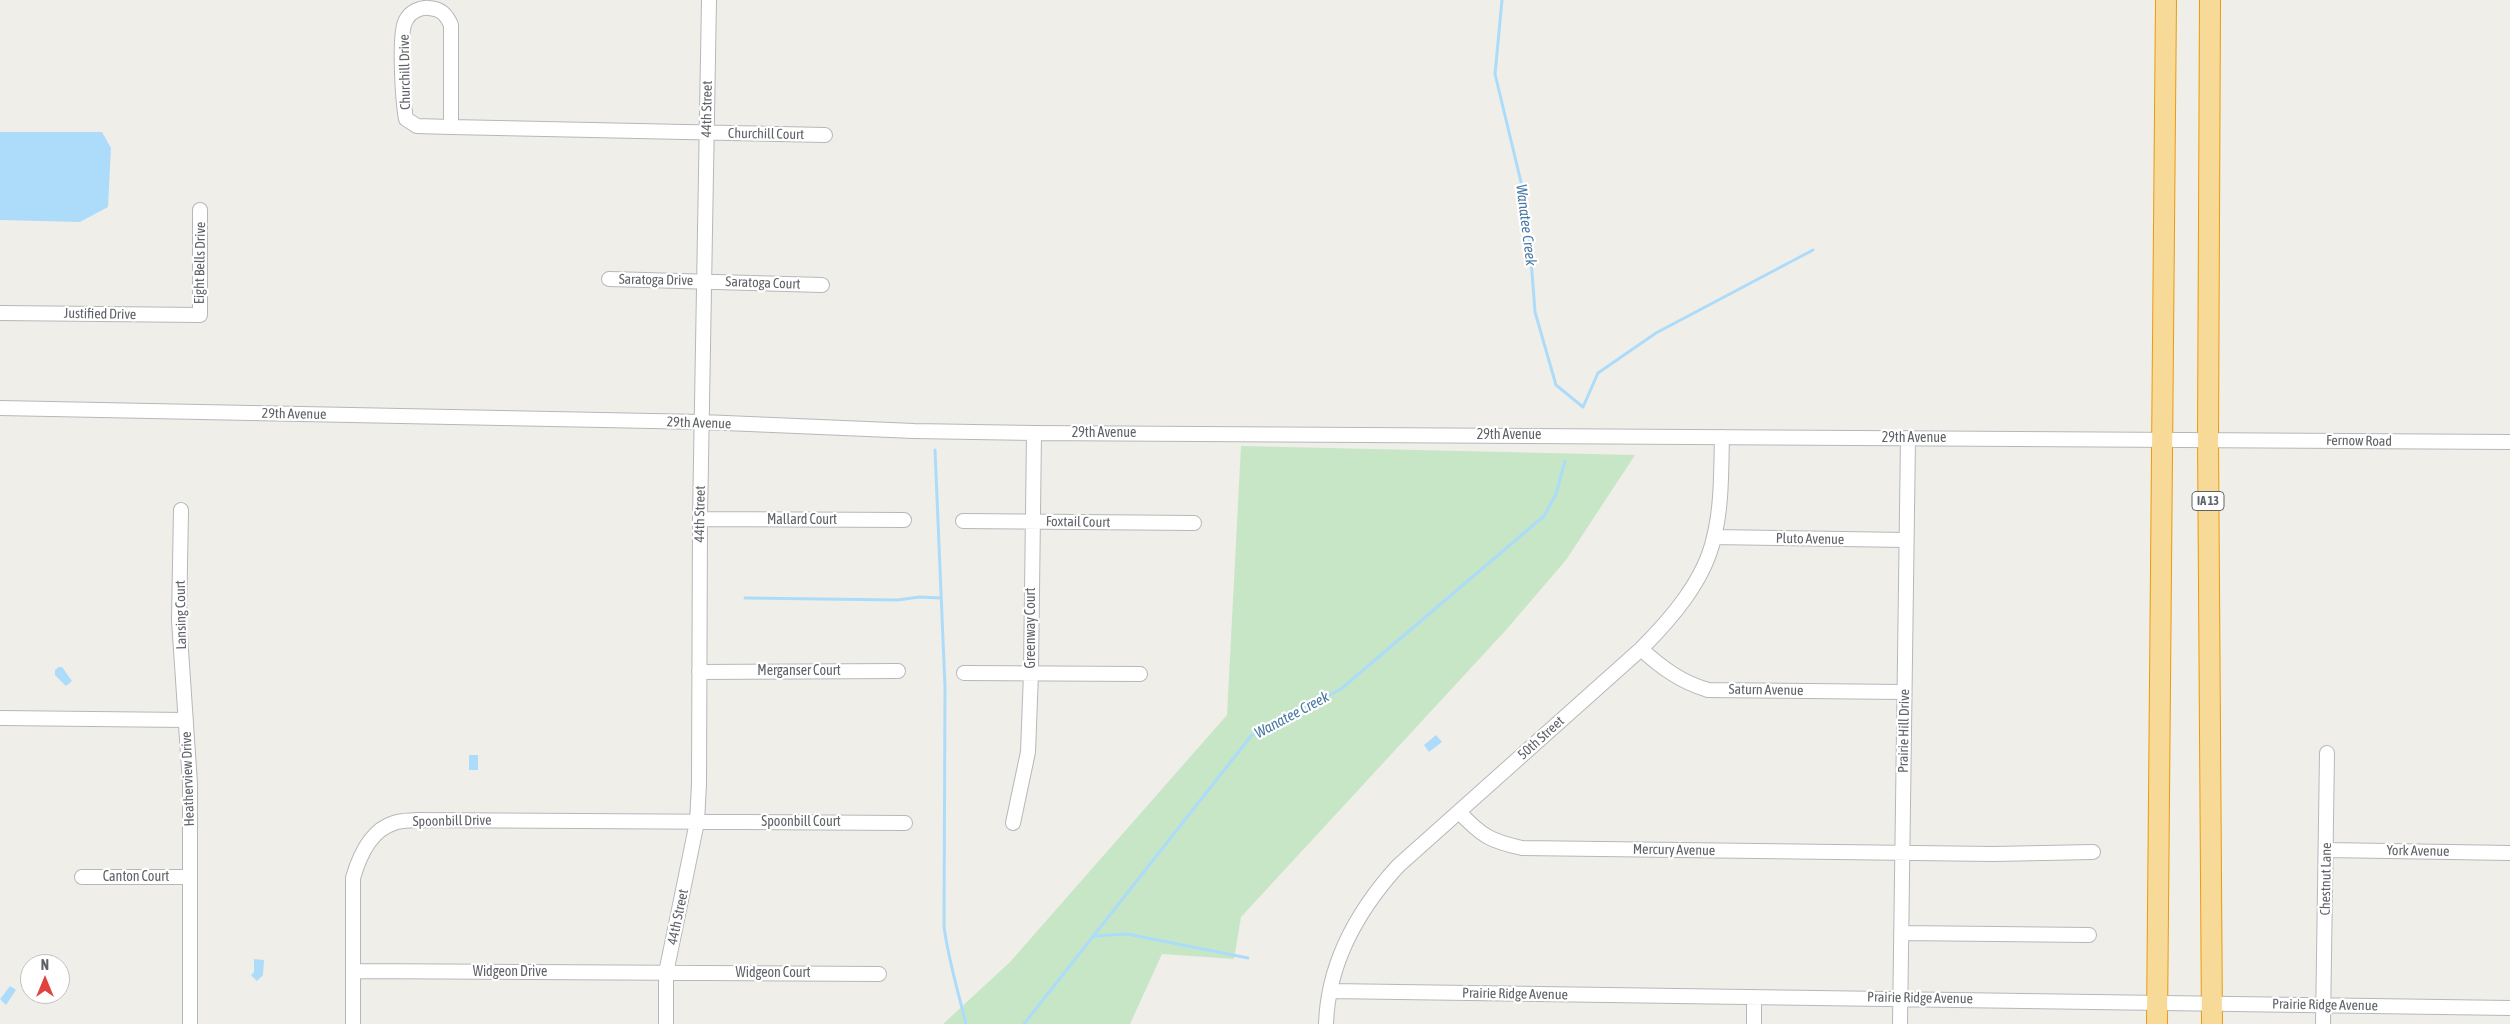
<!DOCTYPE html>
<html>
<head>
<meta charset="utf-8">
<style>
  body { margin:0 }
  #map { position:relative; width:2510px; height:1024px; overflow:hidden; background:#f0eee8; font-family:"Asap Condensed",sans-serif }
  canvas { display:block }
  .north { position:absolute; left:20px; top:954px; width:50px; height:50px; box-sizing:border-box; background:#fff; border:1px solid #bfc1c2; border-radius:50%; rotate:0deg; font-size:14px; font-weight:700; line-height:20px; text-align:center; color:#5f6367 }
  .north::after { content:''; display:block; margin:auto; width:18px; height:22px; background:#e0433e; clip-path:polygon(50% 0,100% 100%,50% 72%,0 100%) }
</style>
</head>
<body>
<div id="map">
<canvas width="2510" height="1024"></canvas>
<div class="north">N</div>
</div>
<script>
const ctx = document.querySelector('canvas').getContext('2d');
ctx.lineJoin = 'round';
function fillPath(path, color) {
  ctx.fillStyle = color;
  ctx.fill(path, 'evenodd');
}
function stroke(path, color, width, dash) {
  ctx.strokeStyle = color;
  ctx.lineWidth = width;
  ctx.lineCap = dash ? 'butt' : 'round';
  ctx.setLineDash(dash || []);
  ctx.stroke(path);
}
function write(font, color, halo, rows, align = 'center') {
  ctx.font = font + ' "Asap Condensed",sans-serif';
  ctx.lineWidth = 4.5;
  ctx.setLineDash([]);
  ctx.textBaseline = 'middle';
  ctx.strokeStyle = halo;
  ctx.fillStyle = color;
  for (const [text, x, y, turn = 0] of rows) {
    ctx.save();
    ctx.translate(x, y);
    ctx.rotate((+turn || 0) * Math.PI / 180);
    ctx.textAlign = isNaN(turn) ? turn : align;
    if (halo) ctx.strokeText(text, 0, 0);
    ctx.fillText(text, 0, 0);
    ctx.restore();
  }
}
fillPath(new Path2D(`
  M1241 446 1635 455 1566 560 1506 630 1241 917 1234 959 1162 954 1130 1024H943L1010 962 1227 715Z`), '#c7e6c6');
fillPath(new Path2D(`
  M0 132H102L111 148 108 207 80 222 0 220Z
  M59 667H62L72 681 66 686 55 675V670Z
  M1436 735 1442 742 1429 752 1424 745Z
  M469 755H478V770H469Z
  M254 959 264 960 263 975 257 981 251 975 254 972Z
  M10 986 16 990 6 1005 0 999Z`), '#addcfa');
stroke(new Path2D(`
  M1502 0 1495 74 1527 207 1535 312 1556 385 1583 407 1598 373 1656 333 1813 250
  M935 450 945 687 944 926C948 959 958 991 966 1024
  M745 598 898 600 919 597 941 598
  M1094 936 1127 934 1248 958
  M1024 1024 1251 736 1341 689 1544 516 1556 494 1565 461`), '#addcfa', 3);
const minor = new Path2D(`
  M451 127V25C446 14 441 9 429 8 420 7 410 12 406 20 398 33 403 102 406 119L417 126 451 127 825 135
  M609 279 822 285
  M0 313 200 315V210
  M0 408 702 422 914 431 1034 433 2510 442
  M181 510 179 620 190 784V1024
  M700 519 904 520
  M963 521 1194 523
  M1714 537 1906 540
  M1641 649C1662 668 1681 682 1708 690L1904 692
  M699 672 898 671
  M964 673 1140 674
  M0 718 186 720
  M1459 812C1482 836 1490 841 1522 848L1993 854 2093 852
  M1013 823 1028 752 1031 673 1034 433
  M2327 850 2510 853
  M82 877H189
  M1901 933 2089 935
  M354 971 879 974
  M1330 991 2510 1008
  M353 1024V878C359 857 371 830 394 823 402 820 411 821 418 820L905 823
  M666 1024V973L697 822 699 784 700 519 709 0
  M1326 1024C1328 964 1358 910 1398 866L1641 649C1671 619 1705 580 1714 537 1722 505 1721 470 1722 437
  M1754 1024V997
  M1900 1024 1908 438
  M2323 1024 2327 753`);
const highway = new Path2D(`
  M2210 0 2208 439 2212 1024
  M2157 1024 2166 0`);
stroke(minor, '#b5b8bb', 16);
stroke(highway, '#ea9b0e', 22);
stroke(minor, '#fff', 14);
stroke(highway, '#f7da98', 20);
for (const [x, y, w] of [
  [2208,501,32]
]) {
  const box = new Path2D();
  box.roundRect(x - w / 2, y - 9.5, w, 19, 4);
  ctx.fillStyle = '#fff';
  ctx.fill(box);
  stroke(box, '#5f6367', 1);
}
write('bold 12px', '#5f6367', null, [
  ["IA 13",2208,501]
]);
write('14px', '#5f6367', '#fff', [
  ["Churchill Drive",405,72,-91],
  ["44th Street",707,109,-89],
  ["Churchill Court",766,134,1],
  ["Eight Bells Drive",200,263,-89],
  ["Saratoga Drive",656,280,1],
  ["Saratoga Court",763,283,2],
  ["Justified Drive",100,314,1],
  ["29th Avenue",294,414,1],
  ["29th Avenue",699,423,2],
  ["29th Avenue",1104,433],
  ["29th Avenue",1509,435],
  ["29th Avenue",1914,438],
  ["Fernow Road",2359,441,1],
  ["44th Street",700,514,-89],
  ["Mallard Court",802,520],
  ["Foxtail Court",1078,522,1],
  ["Pluto Avenue",1810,539,1],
  ["Lansing Court",181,615,-91],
  ["Greenway Court",1031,628,-90],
  ["Merganser Court",799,671],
  ["Saturn Avenue",1766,690,1],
  ["Prairie Hill Drive",1904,731,-89],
  ["50th Street",1541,738,-42],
  ["Heatherview Drive",188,779,-92],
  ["Spoonbill Drive",452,821,-1],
  ["Spoonbill Court",801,822],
  ["Mercury Avenue",1674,850,1],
  ["York Avenue",2418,851,1],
  ["Canton Court",136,877],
  ["Chestnut Lane",2326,879,-89],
  ["44th Street",678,917,-78],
  ["Widgeon Drive",510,972],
  ["Widgeon Court",773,973],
  ["Prairie Ridge Avenue",1515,994,1],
  ["Prairie Ridge Avenue",1920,998,1],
  ["Prairie Ridge Avenue",2325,1005,1]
]);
write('italic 15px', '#4779a4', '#fff', [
  ["Wanatee Creek",1526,225,83],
  ["Wanatee Creek",1292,715,-28]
]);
</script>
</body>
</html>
